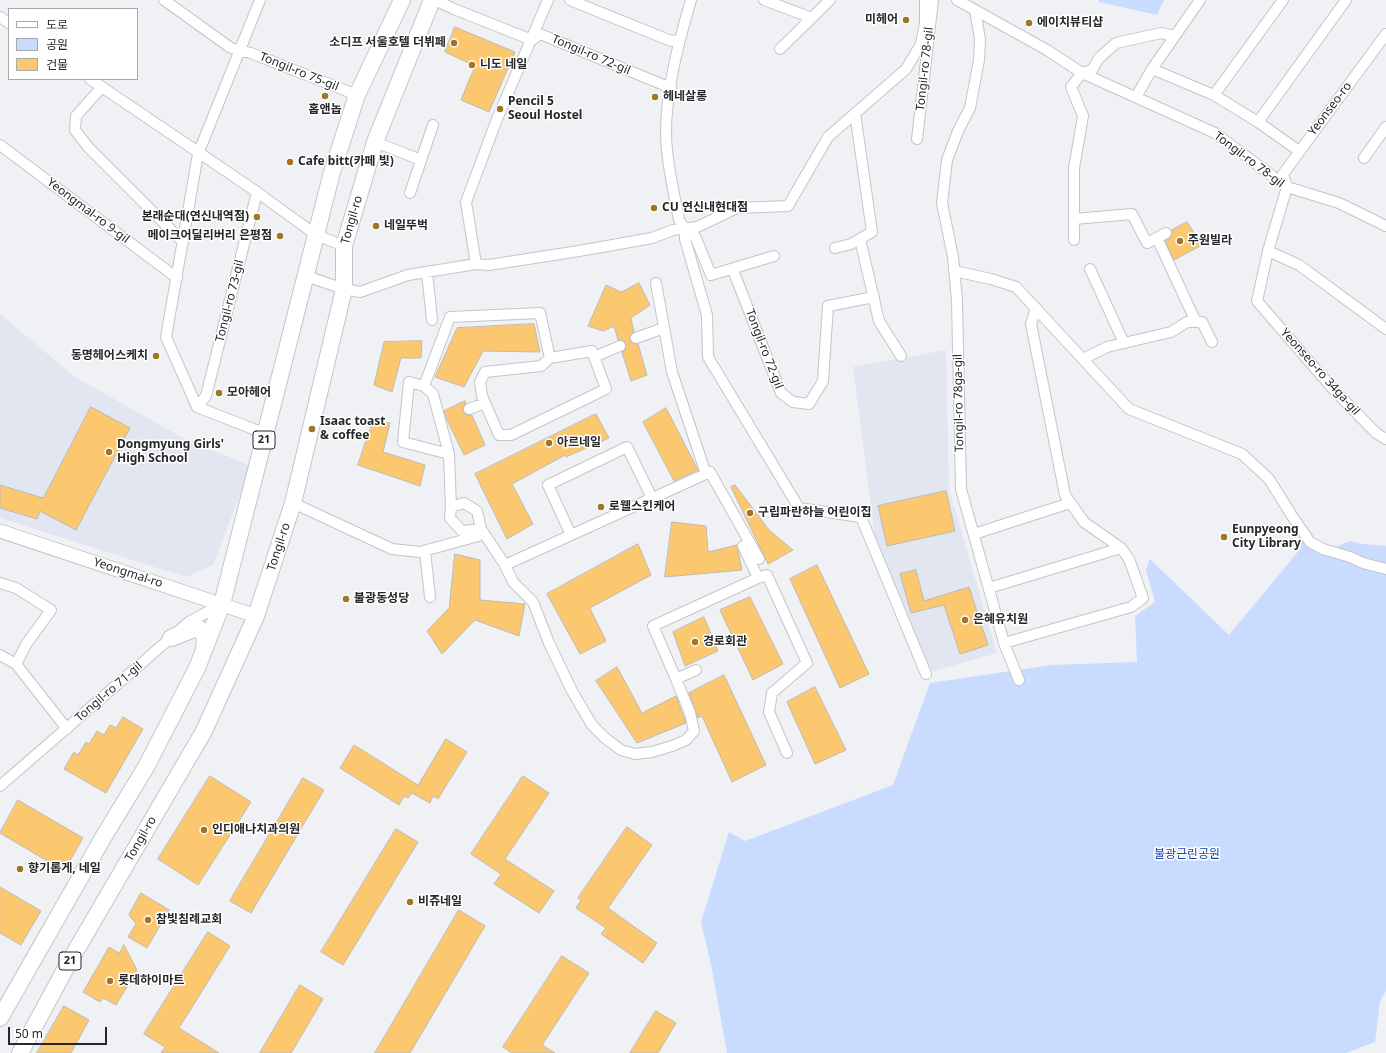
<!DOCTYPE html>
<html>
<head>
<meta charset="utf-8">
<style>
  body { margin:0 }
  #map { position:relative; width:1386px; height:1053px; overflow:hidden; background:#eff1f4; font-family:"Noto Sans","Noto Sans KR",sans-serif }
  canvas { display:block }
  .legend { position:absolute; left:8px; top:8px; width:130px; height:72px; box-sizing:border-box; background:#fff; border:1px solid #a8a9a9; margin:0; padding:5px 7px; list-style:none; font-size:12px; color:#262728 }
  .legend li { display:flex; align-items:center; gap:8px; height:20px }
  .legend b { width:20px; border:1px solid #a8a9a9 }
  .scale { position:absolute; left:8px; top:1027px; width:99px; height:18px; box-sizing:border-box; border:2px solid #262728; border-top:0; padding-left:5px; font-size:12px; line-height:14px; white-space:nowrap; color:#262728; -webkit-text-stroke:3px #fff; paint-order:stroke }
</style>
</head>
<body>
<div id="map">
<canvas width="1386" height="1053"></canvas>
<ul class="legend">
<li><b style="height:5px;background:#fff"></b>도로</li>
<li><b style="height:11px;background:#c9dcff"></b>공원</li>
<li><b style="height:11px;background:#fbc870"></b>건물</li>
</ul>
<div class="scale">50 m</div>
</div>
<script>
const ctx = document.querySelector('canvas').getContext('2d');
ctx.lineJoin = 'round';
function fillPath(path, color) {
  ctx.fillStyle = color;
  ctx.fill(path, 'evenodd');
}
function stroke(path, color, width, dash) {
  ctx.strokeStyle = color;
  ctx.lineWidth = width;
  ctx.lineCap = dash ? 'butt' : 'round';
  ctx.setLineDash(dash || []);
  ctx.stroke(path);
}
function write(font, color, halo, rows, align = 'center') {
  ctx.font = font + ' "Noto Sans","Noto Sans KR",sans-serif';
  ctx.lineWidth = 3;
  ctx.setLineDash([]);
  ctx.textBaseline = 'middle';
  ctx.strokeStyle = halo;
  ctx.fillStyle = color;
  for (const [text, x, y, turn = 0] of rows) {
    ctx.save();
    ctx.translate(x, y);
    ctx.rotate((+turn || 0) * Math.PI / 180);
    ctx.textAlign = isNaN(turn) ? turn : align;
    if (halo) ctx.strokeText(text, 0, 0);
    ctx.fillText(text, 0, 0);
    ctx.restore();
  }
}
fillPath(new Path2D(`
  M0 314 75 377 183 438 251 466 213 565 186 577 0 518Z
  M946 350 949 489 997 653 931 672 875 537 853 367Z`), '#e1e6f0');
fillPath(new Path2D(`
  M1098 0H1164L1157 15 1099 2Z
  M1299 536H1305L1329 550 1350 541 1363 544 1386 546V991L1380 1001 1375 1042 1346 1053H727L711 964 701 922 729 832 745 841 893 785 930 683 1052 665 1137 662 1135 616 1155 602 1146 570 1150 559 1229 635 1301 548Z`), '#c9dcff');
const building = new Path2D(`
  M455 27 515 52 489 112 461 100 475 66 445 52Z
  M1187 222 1202 245 1174 260 1165 241 1171 237 1172 230Z
  M639 283 650 305 631 318 634 332 631 334 630 340 632 343 638 344 647 375 631 381 622 352 625 350 626 344 624 341 618 340 614 326 603 331 588 326 606 285 621 292Z
  M534 324 540 352 483 351 464 387 435 377 457 328Z
  M422 341 421 358H401L392 392 374 385 384 342Z
  M465 401 466 403 463 408V412L468 415H472L485 445 464 455 447 420 444 411Z
  M91 407 130 428 76 530 40 511 37 519 0 508V485L43 498Z
  M666 408 698 470 674 481 643 422Z
  M596 414 609 438 566 457 565 455 512 484 533 524 507 539 475 474Z
  M373 421 390 423 383 452 425 465 420 486 358 465Z
  M735 485 769 530 793 550 768 564 731 487Z
  M946 491 955 531 887 546 878 506Z
  M672 522 706 526 708 552 737 545 742 570 665 577Z
  M638 544 651 575 590 608 606 641 580 654 547 594Z
  M455 554 480 560V600L525 604 519 636 475 620 442 654 427 631 449 608Z
  M817 565 869 674 840 688 790 579Z
  M916 570 924 601 969 587 988 645 960 654 944 605 911 613 900 574Z
  M750 597 783 664 753 680 720 610Z
  M704 617 718 651 685 666 673 632Z
  M617 667 642 713 676 696 686 723 637 743 596 681Z
  M724 675 766 765 732 782 702 716 698 718 689 693Z
  M815 687 846 750 815 764 787 702Z
  M123 717 143 729 106 793 64 769 74 752 78 755 86 742 89 744 97 731 104 735 110 725 116 728Z
  M446 739 467 752 438 799 433 796 430 803 412 793 408 798 404 796 399 805 340 768 354 745 418 785Z
  M210 776 251 802 198 885 158 859Z
  M523 776 549 793 505 859 554 891 539 913 494 884 501 874 471 854Z
  M303 778 324 790 251 913 230 901Z
  M18 800 83 838 64 871 0 833Z
  M627 827 652 845 608 908 657 943 643 963 601 934 606 928 576 908 581 900 578 898Z
  M396 829 418 842 343 965 321 952Z
  M0 887 41 911 21 945 0 933Z
  M141 893 169 910 147 948 128 937 136 924 129 915Z
  M459 910 485 926 410 1053H375Z
  M208 932 230 946 179 1028 219 1053H161L165 1047 144 1034Z
  M124 945 137 970 116 1005 103 998 100 1002 83 992 109 947 119 953Z
  M562 956 589 973 542 1045 555 1053H512L503 1047Z
  M300 985 323 999 291 1053H260Z
  M64 1006 89 1020 71 1053H37Z
  M656 1011 676 1023 658 1053H630Z`);
fillPath(building, '#fbc870');
stroke(building, '#bcbab7', 1);
const minor = new Path2D(`
  M164 0 231 48 251 53 357 95
  M260 0 198 154 166 337 197 407 266 434
  M435 0 454 9 532 40
  M570 0 671 41 680 40
  M691 0C678 44 662 104 667 150 669 173 675 197 679 220L685 229V239L707 315 708 357 799 508 861 517 926 674
  M764 0 812 18
  M957 0 1047 50 1082 73 1071 87 1083 116 1074 168V240
  M975 10 980 39 979 60 970 108 958 131 947 160 942 203 953 257 957 300 961 489 1004 643 1019 680
  M0 17 9 23
  M532 40 540 34 671 88
  M780 49 830 0
  M1152 69 1214 95 1258 122 1299 151
  M1082 73 1215 133 1287 187 1339 203 1386 226
  M1082 73 1092 70 1099 58 1116 43 1161 33 1175 36
  M90 79 257 192 316 235 344 246
  M102 87 76 116 75 130 88 147 183 242
  M1214 95 1283 0
  M1136 97 1152 69 1200 0
  M1258 122 1346 0
  M917 139 933 0
  M375 142 421 160
  M0 145 177 278
  M1364 158 1386 127
  M1287 187 1268 251 1257 301 1333 389 1376 433 1386 439
  M1287 187 1283 174 1386 34
  M410 193 433 125
  M1074 219 1132 214 1147 243 1166 233
  M685 229 695 236 711 275 774 256
  M1157 238 1196 322
  M860 239 879 321 901 356
  M835 248 851 244 872 232 855 113
  M1268 251 1299 265 1386 329
  M476 264 466 202 497 119 548 0
  M1090 269 1124 343
  M733 270 781 393 793 402 809 404 823 381 828 306 874 297
  M954 271 991 279 1016 287 1129 409 1242 454 1269 479 1292 516 1310 542 1323 549 1350 557 1363 563 1386 569
  M427 272 432 320
  M306 276 344 289 360 292 408 275 476 264 489 265 579 251 652 238 673 230 697 227 737 208 788 206 828 137 906 69 921 44 925 23V0
  M656 283 672 372 706 474
  M636 338 664 328
  M594 357 620 346
  M1083 359 1107 347 1171 332 1187 322H1202L1212 342
  M424 386 450 317 540 313 550 358 541 366 485 372 480 382 482 396 499 435H511L606 389 592 351 550 358
  M197 407 206 396 257 192
  M469 409 485 403
  M449 454 433 394 424 386 409 382 403 442 449 454 451 507
  M293 503 392 549 420 552 478 536 481 529 477 511 464 503 451 507 450 518 462 531 481 529 505 565 513 582 533 602 549 643 572 691 592 725 605 738 621 750 635 754 652 752 672 746 686 740 694 731 690 713 676 679 696 670
  M974 534 1070 503
  M571 535 548 485 627 447 652 498
  M425 551 430 597
  M505 565 710 472 759 559
  M758 578 767 575 807 663 772 693 769 712 787 753
  M0 583 16 588 51 610 27 643 16 664
  M989 588 1121 548
  M1004 643 1131 607 1143 598 1129 559 1121 548 1084 522 1065 495 1031 324 1036 308
  M0 655 16 664 67 729
  M676 679 653 626 758 578 743 546
  M0 786 189 622 222 604`);
const tertiary = new Path2D(`
  M0 531 256 616`);
const primary = new Path2D(`
  M171 638 194 629H200L205 637 204 649
  M0 1018 104 836 146 767 197 668 222 604 332 172 357 95 402 0
  M20 1053 68 964 204 731 256 616 293 503 344 289V246L375 142 432 0`);
stroke(minor, '#c3c5c8', 12);
stroke(tertiary, '#c3c5c8', 15);
stroke(primary, '#c3c5c8', 18);
stroke(minor, '#fff', 10);
stroke(tertiary, '#fff', 13);
stroke(primary, '#fff', 16);
for (const [x, y, r, color] of [
  [906,20,4,"#a07625"],
  [1029,23,4,"#a07625"],
  [454,43,4,"#a07625"],
  [472,65,4,"#a07625"],
  [325,96,4,"#a07625"],
  [655,97,4,"#a07625"],
  [500,109,4,"#a07625"],
  [290,162,4,"#a07625"],
  [654,208,4,"#a07625"],
  [257,217,4,"#a07625"],
  [376,226,4,"#a07625"],
  [280,236,4,"#a07625"],
  [1180,241,4,"#a07625"],
  [156,356,4,"#a07625"],
  [219,393,4,"#a07625"],
  [312,429,4,"#a07625"],
  [549,443,4,"#a07625"],
  [109,452,4,"#a07625"],
  [601,507,4,"#a07625"],
  [750,513,4,"#a07625"],
  [1224,537,4,"#a07625"],
  [346,599,4,"#a07625"],
  [965,620,4,"#a07625"],
  [695,642,4,"#a07625"],
  [204,830,4,"#a07625"],
  [20,869,4,"#a07625"],
  [410,902,4,"#a07625"],
  [148,920,4,"#a07625"],
  [110,981,4,"#a07625"]
]) {
  const dot = new Path2D();
  dot.arc(x, y, r, 0, 2 * Math.PI);
  ctx.fillStyle = color;
  ctx.fill(dot);
  stroke(dot, '#fff', 1.5);
}
for (const [x, y, w] of [
  [264,440,22],
  [70,961,22]
]) {
  const box = new Path2D();
  box.roundRect(x - w / 2, y - 9, w, 18, 3);
  ctx.fillStyle = '#fff';
  ctx.fill(box);
  stroke(box, '#262728', 1);
}
write('bold 11px', '#262728', null, [
  ["21",264,440],
  ["21",70,961]
]);
write('bold 12px', '#262728', '#fff', [
  ["미헤어",898,20,"right"],
  ["에이치뷰티샵",1037,23],
  ["소디프 서울호텔 더뷔페",446,43,"right"],
  ["니도 네일",480,65],
  ["헤네살롱",663,97],
  ["Pencil 5",508,102],
  ["Seoul Hostel",508,116],
  ["홉앤놉",325,110,"center"],
  ["Cafe bitt(카페 빛)",298,162],
  ["CU 연신내현대점",662,208],
  ["본래순대(연신내역점)",249,217,"right"],
  ["네일뚜벅",384,226],
  ["메이크어딜리버리 은평점",272,236,"right"],
  ["주원빌라",1188,241],
  ["동명헤어스케치",148,356,"right"],
  ["모아헤어",227,393],
  ["Isaac toast",320,422],
  ["& coffee",320,436],
  ["아르네일",557,443],
  ["Dongmyung Girls'",117,445],
  ["High School",117,459],
  ["로웰스킨케어",609,507],
  ["구립파란하늘 어린이집",758,513],
  ["Eunpyeong",1232,530],
  ["City Library",1232,544],
  ["불광동성당",354,599],
  ["은혜유치원",973,620],
  ["경로회관",703,642],
  ["인디애나치과의원",212,830],
  ["향기롭게, 네일",28,869],
  ["비쥬네일",418,902],
  ["참빛침례교회",156,920],
  ["롯데하이마트",118,981]
], 'left');
write('12px', '#262728', '#fff', [
  ["Tongil-ro 72-gil",591,55,23],
  ["Tongil-ro 78-gil",925,69,-84],
  ["Tongil-ro 75-gil",299,72,22],
  ["Yeonseo-ro",1330,109,-53],
  ["Tongil-ro 78-gil",1249,160,37],
  ["Yeongmal-ro 9-gil",88,211,37],
  ["Tongil-ro",352,220,-74],
  ["Tongil-ro 73-gil",230,301,-76],
  ["Tongil-ro 72-gil",764,349,69],
  ["Yeonseo-ro 34ga-gil",1320,372,48],
  ["Tongil-ro 78ga-gil",959,403,-91],
  ["Tongil-ro",279,547,-72],
  ["Yeongmal-ro",128,573,18],
  ["Tongil-ro 71-gil",109,692,-41],
  ["Tongil-ro",141,839,-60]
]);
write('12px', '#1c47a0', '#fff', [
  ["불광근린공원",1187,855]
]);
</script>
</body>
</html>
